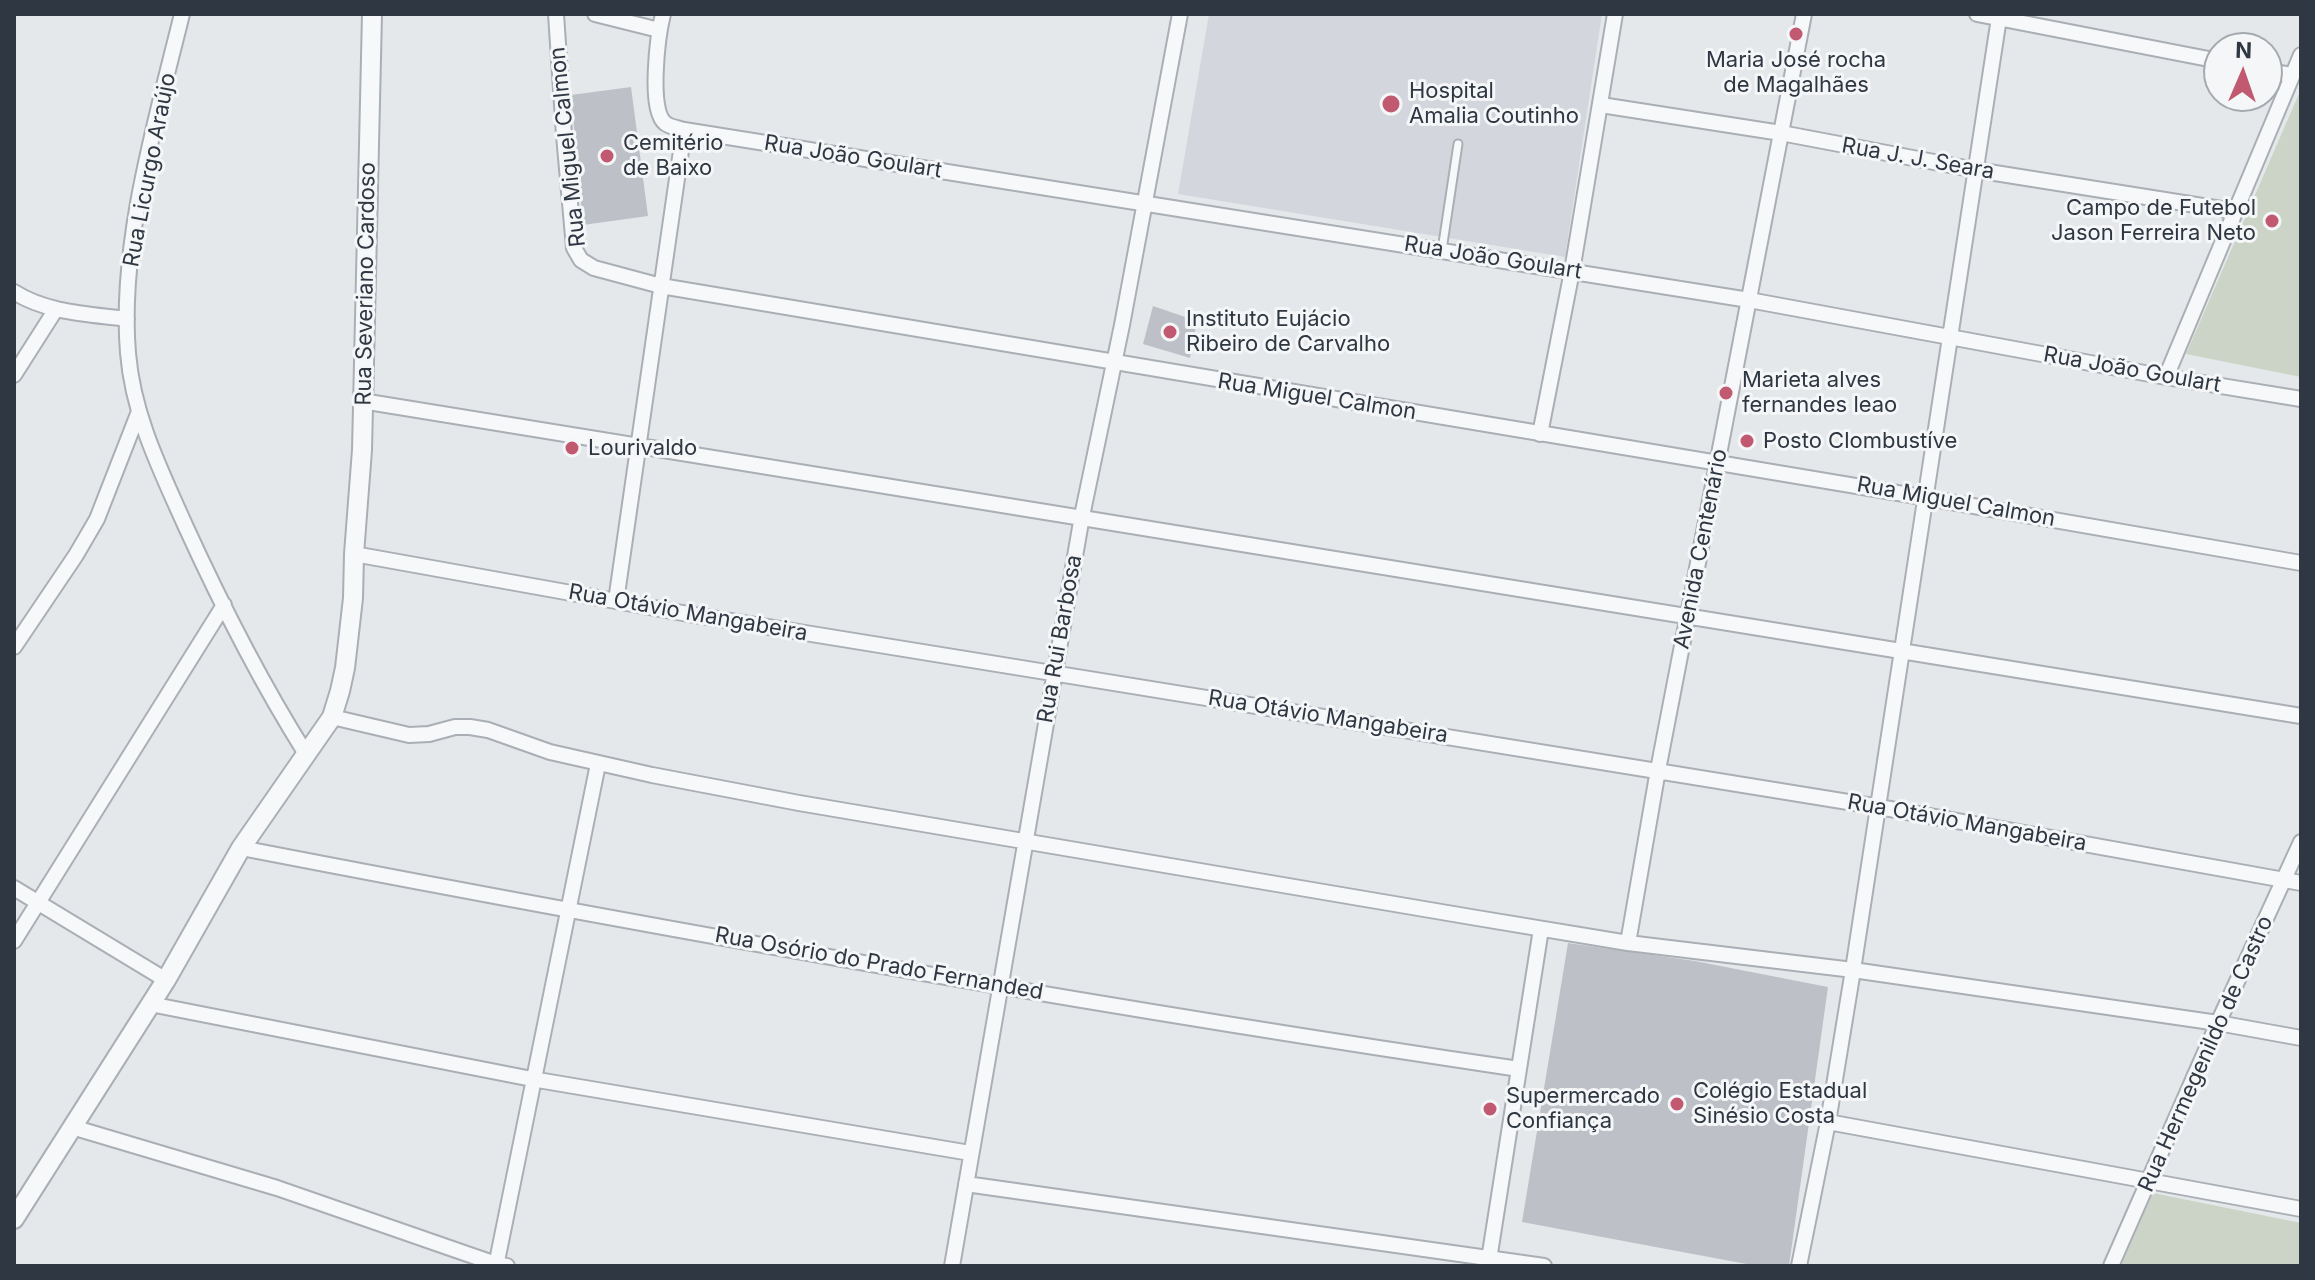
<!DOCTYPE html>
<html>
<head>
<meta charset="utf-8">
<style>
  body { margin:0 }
  #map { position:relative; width:2315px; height:1280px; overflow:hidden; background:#e5e8eb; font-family:Inter,sans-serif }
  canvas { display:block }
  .frame { position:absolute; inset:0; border:16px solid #2e3742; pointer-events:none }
  .north { position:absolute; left:2203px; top:32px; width:80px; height:80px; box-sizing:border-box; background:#f5f6f8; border:2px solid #a5aaaf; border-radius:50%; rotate:2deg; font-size:22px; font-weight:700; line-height:32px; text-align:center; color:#2e3742 }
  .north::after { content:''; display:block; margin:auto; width:28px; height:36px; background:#c15971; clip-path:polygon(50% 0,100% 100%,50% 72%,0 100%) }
</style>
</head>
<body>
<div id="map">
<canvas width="2315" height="1280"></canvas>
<div class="frame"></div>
<div class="north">N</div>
</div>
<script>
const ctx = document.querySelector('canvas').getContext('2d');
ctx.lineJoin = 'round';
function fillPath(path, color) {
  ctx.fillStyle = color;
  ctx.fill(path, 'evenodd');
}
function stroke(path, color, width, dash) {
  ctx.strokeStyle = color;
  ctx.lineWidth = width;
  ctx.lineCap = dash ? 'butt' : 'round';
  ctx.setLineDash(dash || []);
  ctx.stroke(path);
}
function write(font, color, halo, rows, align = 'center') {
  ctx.font = font + ' Inter,sans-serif';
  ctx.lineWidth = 6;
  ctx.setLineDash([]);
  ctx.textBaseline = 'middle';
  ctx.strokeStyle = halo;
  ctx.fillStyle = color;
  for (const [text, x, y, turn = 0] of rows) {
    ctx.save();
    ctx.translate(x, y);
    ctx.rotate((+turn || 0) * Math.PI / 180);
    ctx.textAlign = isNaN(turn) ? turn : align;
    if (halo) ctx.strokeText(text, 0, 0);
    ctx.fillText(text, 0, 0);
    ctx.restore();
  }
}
fillPath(new Path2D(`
  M1209 14H1602L1565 257 1178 194Z`), '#d3d7dd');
fillPath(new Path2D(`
  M2301 89V377L2186 354Z
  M2153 1193 2301 1223V1266H2121Z`), '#cbd4c7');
fillPath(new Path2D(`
  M631 87 648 216 583 225 571 95Z
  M1153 306 1197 321 1190 358 1143 344Z
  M1568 943 1695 961 1828 987 1789 1266H1757L1522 1222Z`), '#bdc1c7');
const service = new Path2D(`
  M1442 250 1458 144`);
const minor = new Path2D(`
  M182 14C156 120 119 244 128 353 133 415 160 469 185 525 221 604 260 681 306 754
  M556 14 564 135 574 248 581 260 594 268 661 286C1207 379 1755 466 2301 563
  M595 14 659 30
  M1977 14 2219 61
  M2267 71 2292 75
  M1601 105 1781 133 1976 170 2234 211
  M684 130 1749 300 2166 377 2301 399
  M14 292C47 313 89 314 127 319
  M14 375 56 309
  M2166 377 2301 55
  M362 401C1009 503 1654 616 2301 716
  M1540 434 1572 271 1615 14
  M354 554 688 614 1879 807 2301 883
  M616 601 684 130C679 128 669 127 665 123 648 110 658 34 663 14
  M14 647 76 555 97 519 138 414
  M332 717 409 735 429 734 455 727H470L488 730 550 752 652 775 799 803 1477 918 1628 943 1853 970 2218 1023 2301 1038
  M241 848C665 930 1091 1006 1519 1069
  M14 888 166 980
  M14 941 224 605
  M1628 943 1658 770 1804 14
  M150 1004 532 1079 970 1153
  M1828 1122 2301 1209
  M72 1127 277 1188 496 1264 507 1266
  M966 1184 1544 1266
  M496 1266 598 764
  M952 1266 1082 516 1122 325 1180 14
  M1488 1266 1541 929
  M1799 1266 1828 1122 1853 970 1999 18
  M2111 1266 2218 1023 2301 842`);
const tertiary = new Path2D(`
  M14 1219 166 980 241 848 332 717 340 691 345 668 353 598 354 554 362 450 372 14`);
stroke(service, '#aaafb5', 11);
stroke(minor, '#aaafb5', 18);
stroke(tertiary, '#aaafb5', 22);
stroke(service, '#f7f8fa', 7);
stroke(minor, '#f7f8fa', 14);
stroke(tertiary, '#f7f8fa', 18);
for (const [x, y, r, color] of [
  [1796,34,8,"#c15971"],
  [1391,104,10,"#c15971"],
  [607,156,8,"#c15971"],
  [2272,221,8,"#c15971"],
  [1170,332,8,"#c15971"],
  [1726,393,8,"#c15971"],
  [1747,441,8,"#c15971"],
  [572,448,8,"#c15971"],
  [1677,1104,8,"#c15971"],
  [1490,1109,8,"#c15971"]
]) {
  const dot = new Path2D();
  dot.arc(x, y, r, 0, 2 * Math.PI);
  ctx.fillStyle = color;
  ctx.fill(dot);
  stroke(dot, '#f5f6f8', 3);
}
write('22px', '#2e3742', '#f5f6f8', [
  ["Maria José rocha",1796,60,"center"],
  ["de Magalhães",1796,85,"center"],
  ["Hospital",1409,91],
  ["Amalia Coutinho",1409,116],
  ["Cemitério",623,143],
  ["de Baixo",623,168],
  ["Campo de Futebol",2256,208,"right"],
  ["Jason Ferreira Neto",2256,233,"right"],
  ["Instituto Eujácio",1186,319],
  ["Ribeiro de Carvalho",1186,344],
  ["Marieta alves",1742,380],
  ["fernandes leao",1742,405],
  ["Posto Clombustíve",1763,441],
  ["Lourivaldo",588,448],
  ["Colégio Estadual",1693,1091],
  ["Sinésio Costa",1693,1116],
  ["Supermercado",1506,1096],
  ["Confiança",1506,1121]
], 'left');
write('22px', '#2e3742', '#f5f6f8', [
  ["Rua Miguel Calmon",568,147,-96],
  ["Rua João Goulart",853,157,9],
  ["Rua J. J. Seara",1918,159,10],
  ["Rua Licurgo Araújo",150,170,-79],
  ["Rua João Goulart",1493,258,9],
  ["Rua Severiano Cardoso",366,284,-89],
  ["Rua João Goulart",2132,370,10],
  ["Rua Miguel Calmon",1317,397,9],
  ["Rua Miguel Calmon",1956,502,10],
  ["Avenida Centenário",1701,549,-79],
  ["Rua Otávio Mangabeira",688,613,10],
  ["Rua Rui Barbosa",1060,639,-80],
  ["Rua Otávio Mangabeira",1328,717,9],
  ["Rua Otávio Mangabeira",1967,823,10],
  ["Rua Osório do Prado Fernanded",879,964,10],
  ["Rua Hermegenildo de Castro",2206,1054,-66]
]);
</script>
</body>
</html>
